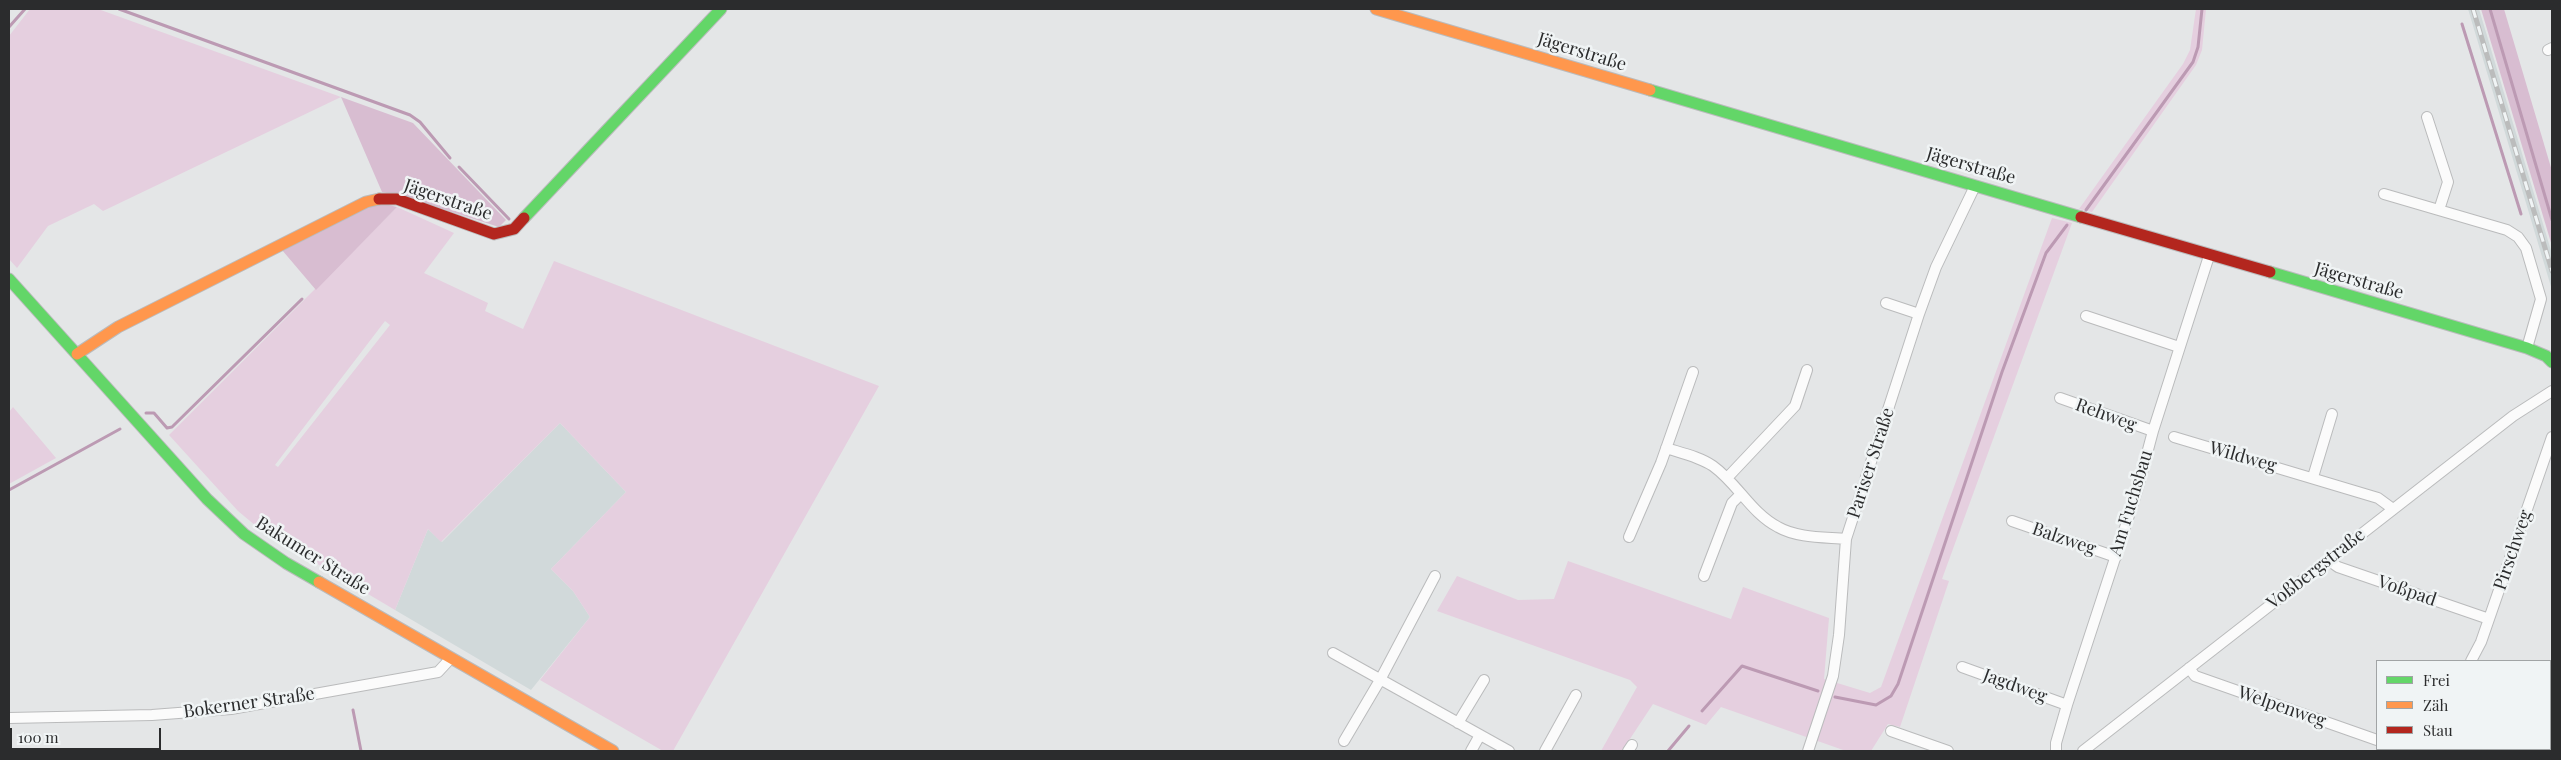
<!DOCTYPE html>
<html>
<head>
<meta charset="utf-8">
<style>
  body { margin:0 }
  #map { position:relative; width:2561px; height:760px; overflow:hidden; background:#e4e6e7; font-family:"Playfair Display",serif }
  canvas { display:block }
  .frame { position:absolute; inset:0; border:10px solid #2b2c2d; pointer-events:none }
  .legend { position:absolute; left:2376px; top:660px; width:175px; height:90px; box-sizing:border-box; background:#f0f4f5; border:1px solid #a1a4a5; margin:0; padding:6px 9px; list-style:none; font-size:15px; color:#2b2c2d }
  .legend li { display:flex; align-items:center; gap:10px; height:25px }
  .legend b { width:25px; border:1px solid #a1a4a5 }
  .scale { position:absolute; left:10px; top:728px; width:151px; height:22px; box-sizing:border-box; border:2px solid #2b2c2d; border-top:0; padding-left:6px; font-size:15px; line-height:18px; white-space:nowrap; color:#2b2c2d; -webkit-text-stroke:4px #f0f4f5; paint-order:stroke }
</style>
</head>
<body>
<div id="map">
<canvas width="2561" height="760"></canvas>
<div class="frame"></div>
<ul class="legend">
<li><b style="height:6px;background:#63d668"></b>Frei</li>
<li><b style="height:6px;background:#ff974d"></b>Zäh</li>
<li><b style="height:6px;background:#b3261e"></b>Stau</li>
</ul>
<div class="scale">100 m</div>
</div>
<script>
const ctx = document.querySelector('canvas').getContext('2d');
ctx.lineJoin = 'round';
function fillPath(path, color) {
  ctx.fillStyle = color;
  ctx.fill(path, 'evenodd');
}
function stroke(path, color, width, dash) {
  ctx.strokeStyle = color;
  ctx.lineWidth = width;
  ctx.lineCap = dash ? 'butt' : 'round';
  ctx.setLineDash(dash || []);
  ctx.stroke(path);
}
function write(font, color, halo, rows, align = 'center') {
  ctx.font = font + ' "Playfair Display",serif';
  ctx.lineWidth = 5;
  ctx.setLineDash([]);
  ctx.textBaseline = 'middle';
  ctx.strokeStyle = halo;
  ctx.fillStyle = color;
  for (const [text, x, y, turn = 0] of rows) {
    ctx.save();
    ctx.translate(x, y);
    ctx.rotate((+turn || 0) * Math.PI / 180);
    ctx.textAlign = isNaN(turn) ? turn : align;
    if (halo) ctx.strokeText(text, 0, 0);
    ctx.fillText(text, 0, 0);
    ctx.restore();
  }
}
fillPath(new Path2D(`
  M2468 9H2479L2552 254V290Z
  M560 423 626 492 551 569 573 591 590 617 531 690 395 610 428 529 442 542Z`), '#d1d9da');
fillPath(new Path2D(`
  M30 9H98L341 97 103 211 94 204 48 226 17 268 9 259V36Z
  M2196 9H2206L2202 50 2196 65 2092 212 2079 209 2183 64 2190 50Z
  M397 207 454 233 424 273 488 303 485 311 523 329 554 261 879 386 673 751H663L540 680 590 617 573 591 551 569 626 492 560 423 441 542 428 529 395 610 262 531 238 511 169 435ZM385 321 390 325 278 467 275 465Z
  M2052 218 2072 223 1942 579 1949 581 1900 727 1888 724 1871 751H1846L1721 707 1706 725 1653 704 1622 751H1601L1637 687 1630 680 1437 611 1457 576 1518 600 1554 599 1568 561 1731 619 1743 587 1829 618 1824 679 1870 693 1881 687Z
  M13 407 56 458 9 484V412Z`), '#e5cfdf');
fillPath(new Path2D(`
  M2481 9H2504L2552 171V246Z
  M341 97 413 123 506 220 499 227 402 196 382 192Z
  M385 204 397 207 316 290 282 250 370 206Z`), '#d8bdd1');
stroke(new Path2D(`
  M119 9 410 115 420 122 450 158
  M2490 9 2552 220
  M2462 24 2521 214
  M9 27 25 9
  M459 167 509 219
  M2086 210 2193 62 2198 47 2202 9
  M146 413H154L167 428 172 427 302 299
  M9 490 120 429
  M1835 697 1876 705 1891 696 1898 684 2002 372 2046 253 2067 225
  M353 710 361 751
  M1702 711 1742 666 1818 691
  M1668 751 1689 726`), '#bc9ab3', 3);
const street = new Path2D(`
  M2548 50 2552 48
  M2427 117 2448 182 2439 210
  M2384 194 2507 230 2518 237 2526 248 2541 299 2527 348
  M1886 303 1919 314
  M2086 316 2179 347
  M2060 398 2153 431
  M2174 437 2378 498 2393 509
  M1666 448C1682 453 1700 457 1713 466 1738 484 1751 513 1778 527 1797 538 1825 537 1846 539
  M2313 477 2332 414
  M1727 478 1795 406 1807 370
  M2012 521 2116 557
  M1629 537 1661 463 1693 372
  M2328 560 2338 567 2489 619
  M1704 576 1732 503 1741 494
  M1333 653 1509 751
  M2471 661 2481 642 2552 437
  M1962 667 2067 705
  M2189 668 2195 676 2377 740
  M9 718 152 715 231 709 438 672 451 658
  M1458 723 1484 680
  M1891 731 1948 751
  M1344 741 1380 680 1435 576
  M2401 749 2408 751
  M1471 751 1480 735
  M1545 751 1576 695
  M1628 751 1632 745
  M1808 751 1833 676 1839 635 1846 539 1919 314 1936 267 1975 186
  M2056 751V743L2067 705 2137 491 2153 431 2209 256
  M2083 751 2513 416 2552 391
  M2436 751V749`);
const fast = new Path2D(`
  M1650 90 2081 217
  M524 218 721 9
  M2270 272 2527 348 2546 356 2552 362
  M9 279 207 499 244 534 286 563 319 582`);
const slow = new Path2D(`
  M1376 9 1650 90
  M77 354 118 327 366 202 379 199
  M319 582 613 751`);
const jam = new Path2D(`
  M379 199H397L494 234 514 229 524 218
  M2081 217 2270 272`);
stroke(street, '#babbbc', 12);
stroke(fast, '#babbbc', 13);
stroke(slow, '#babbbc', 13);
stroke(jam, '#babbbc', 13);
stroke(street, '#fbfbfb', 10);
stroke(fast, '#63d668', 11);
stroke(slow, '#ff974d', 11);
stroke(jam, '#b3261e', 11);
const rail = new Path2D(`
  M2473 9 2552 271`);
stroke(rail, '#bbbcbc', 5);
stroke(rail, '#f0f4f5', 3, [9]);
write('18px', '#2b2c2d', '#f0f4f5', [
  ["Jägerstraße",1582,52,17],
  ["Jägerstraße",1971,166,16],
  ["Jägerstraße",448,200,19],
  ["Jägerstraße",2359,281,16],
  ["Rehweg",2106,415,20],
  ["Wildweg",2243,457,16],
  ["Pariser Straße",1871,463,-72],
  ["Am Fuchsbau",2131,503,-73],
  ["Balzweg",2064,539,19],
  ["Pirschweg",2513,550,-71],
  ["Bakumer Straße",313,556,32],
  ["Voßbergstraße",2316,569,-38],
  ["Voßpad",2407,591,19],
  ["Jagdweg",2015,686,20],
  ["Bokerner Straße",249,703,-8],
  ["Welpenweg",2282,707,19]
]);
</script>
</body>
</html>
